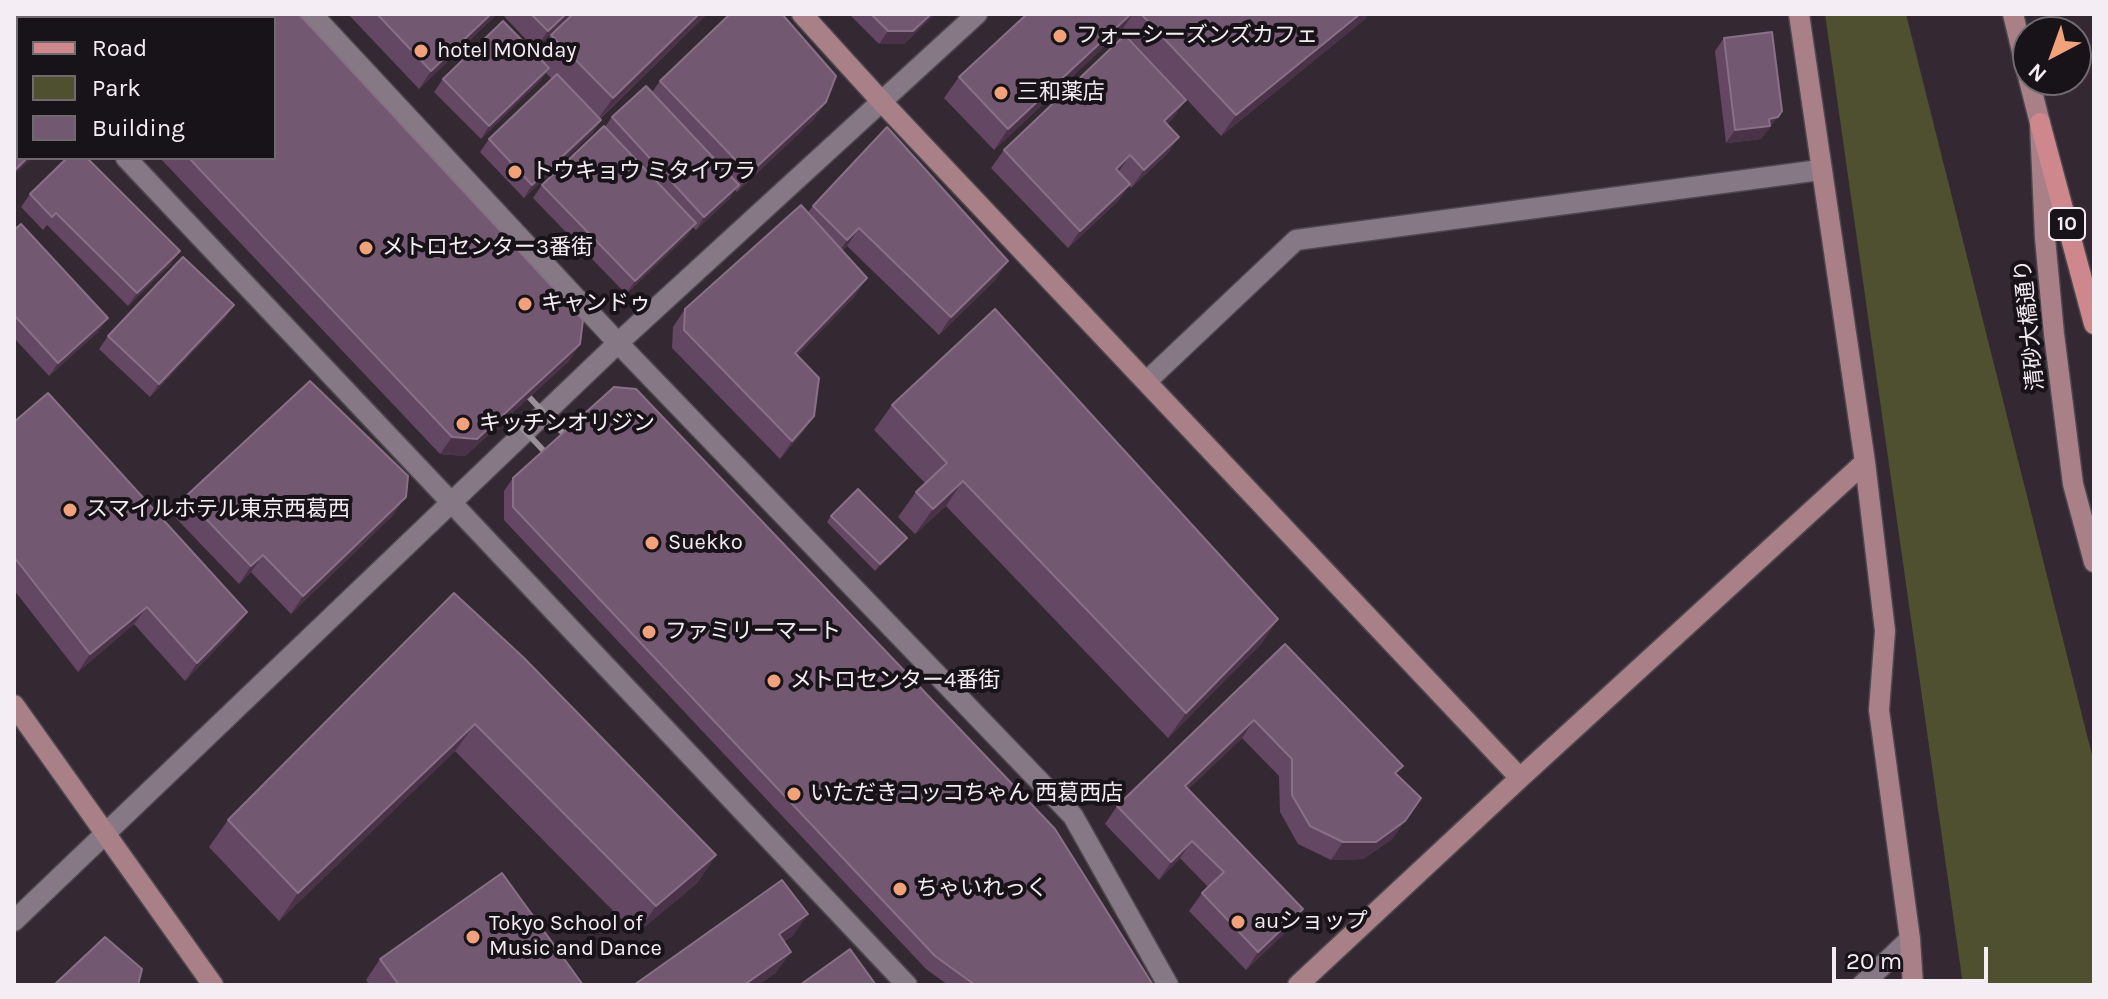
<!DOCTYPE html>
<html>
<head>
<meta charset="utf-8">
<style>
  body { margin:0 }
  #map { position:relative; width:2108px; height:999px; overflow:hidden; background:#342933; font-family:Karla,sans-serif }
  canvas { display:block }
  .frame { position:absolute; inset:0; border:16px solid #f4edf3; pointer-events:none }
  .legend { position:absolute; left:16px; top:16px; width:260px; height:144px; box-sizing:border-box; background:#181318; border:2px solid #706a70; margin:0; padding:10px 14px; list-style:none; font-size:24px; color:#f4edf3 }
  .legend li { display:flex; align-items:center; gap:16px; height:40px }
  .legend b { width:40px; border:2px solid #706a70 }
  .north { position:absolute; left:2012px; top:16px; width:80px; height:80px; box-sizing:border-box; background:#181318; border:2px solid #706a70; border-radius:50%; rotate:221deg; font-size:22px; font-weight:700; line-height:32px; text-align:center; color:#f4edf3 }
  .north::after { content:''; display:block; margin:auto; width:28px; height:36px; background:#f1a27b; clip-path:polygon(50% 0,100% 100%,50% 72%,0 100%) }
  .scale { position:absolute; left:1832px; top:947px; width:156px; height:36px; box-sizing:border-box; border:4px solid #f4edf3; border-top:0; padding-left:10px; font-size:24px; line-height:28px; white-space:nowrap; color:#f4edf3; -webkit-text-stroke:6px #181318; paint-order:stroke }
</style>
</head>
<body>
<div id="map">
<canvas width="2108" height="999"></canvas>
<div class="frame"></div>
<ul class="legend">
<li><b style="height:10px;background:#ce878c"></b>Road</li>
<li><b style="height:22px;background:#4e502f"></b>Park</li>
<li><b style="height:22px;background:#735872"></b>Building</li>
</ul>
<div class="north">N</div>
<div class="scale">20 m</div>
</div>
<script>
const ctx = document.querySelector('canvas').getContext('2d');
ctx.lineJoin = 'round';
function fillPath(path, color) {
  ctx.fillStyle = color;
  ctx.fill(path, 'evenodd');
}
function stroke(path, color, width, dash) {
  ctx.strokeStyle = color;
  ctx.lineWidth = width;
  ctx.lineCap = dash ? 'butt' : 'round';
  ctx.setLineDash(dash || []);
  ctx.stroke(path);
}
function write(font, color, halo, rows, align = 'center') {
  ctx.font = font + ' Karla,"Noto Sans JP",sans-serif';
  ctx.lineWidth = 8;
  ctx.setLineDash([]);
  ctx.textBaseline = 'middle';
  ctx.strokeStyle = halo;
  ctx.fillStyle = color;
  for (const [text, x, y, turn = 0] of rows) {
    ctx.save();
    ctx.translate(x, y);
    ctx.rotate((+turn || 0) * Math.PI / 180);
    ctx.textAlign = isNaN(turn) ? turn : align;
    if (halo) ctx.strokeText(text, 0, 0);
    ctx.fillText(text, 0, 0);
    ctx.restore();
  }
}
fillPath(new Path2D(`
  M1825 14H1906L2094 763V985H1963Z`), '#4e502f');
const street = new Path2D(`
  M312 14 618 343 1073 816 1168 985
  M14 39 18 43
  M126 158 907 985
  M1147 381 1296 240 1820 170
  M14 921 618 343 977 14
  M1862 985 1910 939`);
const secondary = new Path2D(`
  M802 14 882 102 1520 778
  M1799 14 1865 462 1885 631 1879 710 1910 939 1913 985
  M2013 14 2028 76
  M2029 80 2040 123 2045 238 2054 334 2073 484 2094 562
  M14 705 213 985
  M1298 985 1520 778 1865 462`);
const primary = new Path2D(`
  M2040 123 2094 324`);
stroke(street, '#4f474e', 23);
stroke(secondary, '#4f474e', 23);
stroke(primary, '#4f474e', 23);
stroke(street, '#867985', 20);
stroke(secondary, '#aa8088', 20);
stroke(primary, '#ce878c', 20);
stroke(new Path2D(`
  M514 381 577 448
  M495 399 558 466`), '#999098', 6);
fillPath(new Path2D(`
  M24 14H299L580 344 568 362 465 456 440 454 160 158H274V18H28Z
  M348 14H497L419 89Z
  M502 14H572L535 49Z
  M573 14H707L600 119 601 120 592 133 524 198 480 152 489 139 552 79 546 73 540 81 481 139 434 92 443 79 537 56 551 35Z
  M849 14H935L904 44H879Z
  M1027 14H1369L1365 19 1221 136 1122 30 994 150 944 98 959 77Z
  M1724 38 1782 111 1761 139 1726 143 1715 51Z
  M660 81 814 119 737 192 735 190 730 198 696 230 693 227 687 236 626 294 533 198 542 185 605 127 612 117 652 92Z
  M1174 117 1167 124 1179 137 1167 154 1131 188 1129 185 1118 201 1068 248 991 168 1004 150Z
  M30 194 171 264 128 306 47 225 43 230 21 207Z
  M813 206 996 279 939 335 847 246 842 250 855 296 797 355 814 416 802 433 780 459 672 348 673 327 685 309 808 212Z
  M14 230 99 331 49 376 14 338Z
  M234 305 225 318 150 397 99 349 108 336Z
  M892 405 1278 619 1261 644 1168 738 946 506 915 534 898 517 916 492 925 483 874 430Z
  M14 422 247 612 234 630 185 681 134 624 78 672 14 590Z
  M513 478 1153 985H948L926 969 504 520V491Z
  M185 497 393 515 291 614 251 572 239 584 173 515Z
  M831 516 907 538 902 544 875 571 827 522Z
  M1285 644 1397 774 1421 798 1392 839 1363 859 1331 860 1298 844 1280 812 1279 776 1242 738 1188 789 1303 909 1291 927 1246 970 1189 911 1202 893 1208 887 1180 858 1159 880 1105 824 1117 806Z
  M524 658 716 855 697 883 636 934 455 751 279 921 209 847 228 820Z
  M380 959 583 985H369L366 980Z`), '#644762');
fillPath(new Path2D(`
  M491 14H497L419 89 431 71Z
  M566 14H572L535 49 548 31Z
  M699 14H707L595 123 613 98Z
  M931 14H935L904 44H879L888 31Z
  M1131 14H1133L1122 30 994 150 1008 129Z
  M1360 14H1369L1365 19 1221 136 1236 115Z
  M549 68 540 81 481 139 489 126Z
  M1186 100 1174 117 1152 138 1164 121Z
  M826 102 814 119 737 192 749 174Z
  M1778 117 1761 139 1726 143 1735 130 1769 119Z
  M601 120 592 133 524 198 532 185Z
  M1179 137 1167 154 1131 188 1144 170Z
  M1130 155 1118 173 1116 169Z
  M27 158H32L14 175V171Z
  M1130 184 1118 201 1068 248 1080 231Z
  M739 185 730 198 696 230 704 217Z
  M696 223 687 236 626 294 635 281Z
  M859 228 847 246 835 258 847 240Z
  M180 251 171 264 128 306 137 293Z
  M1008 261 996 279 939 335 951 317Z
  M867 278 855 296 783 371 795 353Z
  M234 305 225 318 150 397 159 384Z
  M108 318 99 331 49 376 58 363Z
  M580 344 568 362 465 456 440 454 452 437Z
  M814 416 802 433 780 459 792 441Z
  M963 481 946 506 915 534 933 509Z
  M406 497 393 515 291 614 303 596Z
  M907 538 902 544 875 571 880 564Z
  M263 555 251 572 239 584 251 566Z
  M147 607 134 624 78 672 90 654Z
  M247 612 234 630 185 681 197 663Z
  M1278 619 1261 644 1168 738 1186 713Z
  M1254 720 1242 738 1173 804 1185 786Z
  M475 724 455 751 279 921 298 893Z
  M1405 821 1392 839 1363 859 1331 860 1343 842Z
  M1192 841 1180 858 1159 880 1171 862Z
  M716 855 697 883 636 934 656 906Z
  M1303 909 1291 927 1246 970 1258 952Z
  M808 914 793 936 764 955 779 934Z
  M791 952 776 973 759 985H744Z`), '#4a3349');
const building = new Path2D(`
  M53 14H299L583 320 580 344 477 439 452 437 189 158H274V18H57Z
  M377 14H491L431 71Z
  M531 14H566L548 31Z
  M573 14H699L613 98 551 35Z
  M730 14H782L836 76 826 102 749 174 660 81Z
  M871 14H931L913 31H888Z
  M1027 14H1131L1008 129 959 77Z
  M1141 14H1360L1236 115Z
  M503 21 549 68 489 126 443 79Z
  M1772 32 1782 111 1778 117 1769 119 1770 126 1735 130 1724 38Z
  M1125 35 1186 100 1164 121 1179 137 1144 170 1130 155 1116 169 1130 184 1080 231 1004 150Z
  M557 74 601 120 532 185 489 139Z
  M14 77 18 81V158H27L14 171Z
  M646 86 739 185 704 217 612 117Z
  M604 126 696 223 635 281 542 185Z
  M887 127 1008 261 951 317 859 228 847 240 813 206Z
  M67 158H87L180 251 137 293 56 213 52 217 30 194Z
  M801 205 867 278 795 353 819 378 814 416 792 441 684 330 685 309Z
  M21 224 108 318 58 363 14 315V230Z
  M183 257 234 305 159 384 108 336Z
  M995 309 1278 619 1186 713 963 481 933 509 916 492 947 463 892 405Z
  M310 381 408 476 406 497 303 596 263 555 251 566 185 497Z
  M614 387 636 389 1055 829 1153 985H975L935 956 513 507V478Z
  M48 393 247 612 197 663 147 607 90 654 14 557V422Z
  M858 489 907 538 880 564 831 516Z
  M454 593 524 658 716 855 656 906 475 724 298 893 228 820Z
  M1285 644 1403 766 1395 773 1421 798 1405 821 1376 842H1343L1310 826 1292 795V759L1254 720 1185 786 1303 909 1258 952 1202 893 1224 872 1192 841 1171 862 1117 806Z
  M502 873 583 985H399L380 959Z
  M782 880 808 914 779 934 791 952 744 985H634Z
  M105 937 142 969 138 985H54Z
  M850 949 876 985H800Z`);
fillPath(building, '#735872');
stroke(building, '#887086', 2);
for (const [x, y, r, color] of [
  [1060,36,8,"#f1a27b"],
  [421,51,8,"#f1a27b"],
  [1001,93,8,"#f1a27b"],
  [515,172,8,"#f1a27b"],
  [366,248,8,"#f1a27b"],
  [525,304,8,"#f1a27b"],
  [463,424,8,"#f1a27b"],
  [70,510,8,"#f1a27b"],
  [652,543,8,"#f1a27b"],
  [649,632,8,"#f1a27b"],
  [774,681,8,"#f1a27b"],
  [794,794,8,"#f1a27b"],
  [900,889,8,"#f1a27b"],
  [1238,922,8,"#f1a27b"],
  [473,937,8,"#f1a27b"]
]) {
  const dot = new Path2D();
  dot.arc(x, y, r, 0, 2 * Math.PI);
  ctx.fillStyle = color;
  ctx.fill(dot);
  stroke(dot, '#181318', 3);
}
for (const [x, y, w] of [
  [2067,224,36]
]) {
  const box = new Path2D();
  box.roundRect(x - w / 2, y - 16, w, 32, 6);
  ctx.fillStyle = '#181318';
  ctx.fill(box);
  stroke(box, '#f4edf3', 2);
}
write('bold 20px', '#f4edf3', null, [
  ["10",2067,224]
]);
write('22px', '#f4edf3', '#181318', [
  ["フォーシーズンズカフェ",1076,36],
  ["hotel MONday",437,51],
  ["三和薬店",1017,93],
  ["トウキョウ ミタイワラ",531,172],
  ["メトロセンター3番街",382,248],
  ["キャンドゥ",541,304],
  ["キッチンオリジン",479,424],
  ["スマイルホテル東京西葛西",86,510],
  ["Suekko",668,543],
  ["ファミリーマート",665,632],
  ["メトロセンター4番街",790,681],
  ["いただきコッコちゃん 西葛西店",810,794],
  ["ちゃいれっく",916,889],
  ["auショップ",1254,922],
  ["Tokyo School of",489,924],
  ["Music and Dance",489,949]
], 'left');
write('22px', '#f4edf3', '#181318', [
  ["清砂大橋通り",2030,325,-96]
]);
</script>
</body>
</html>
